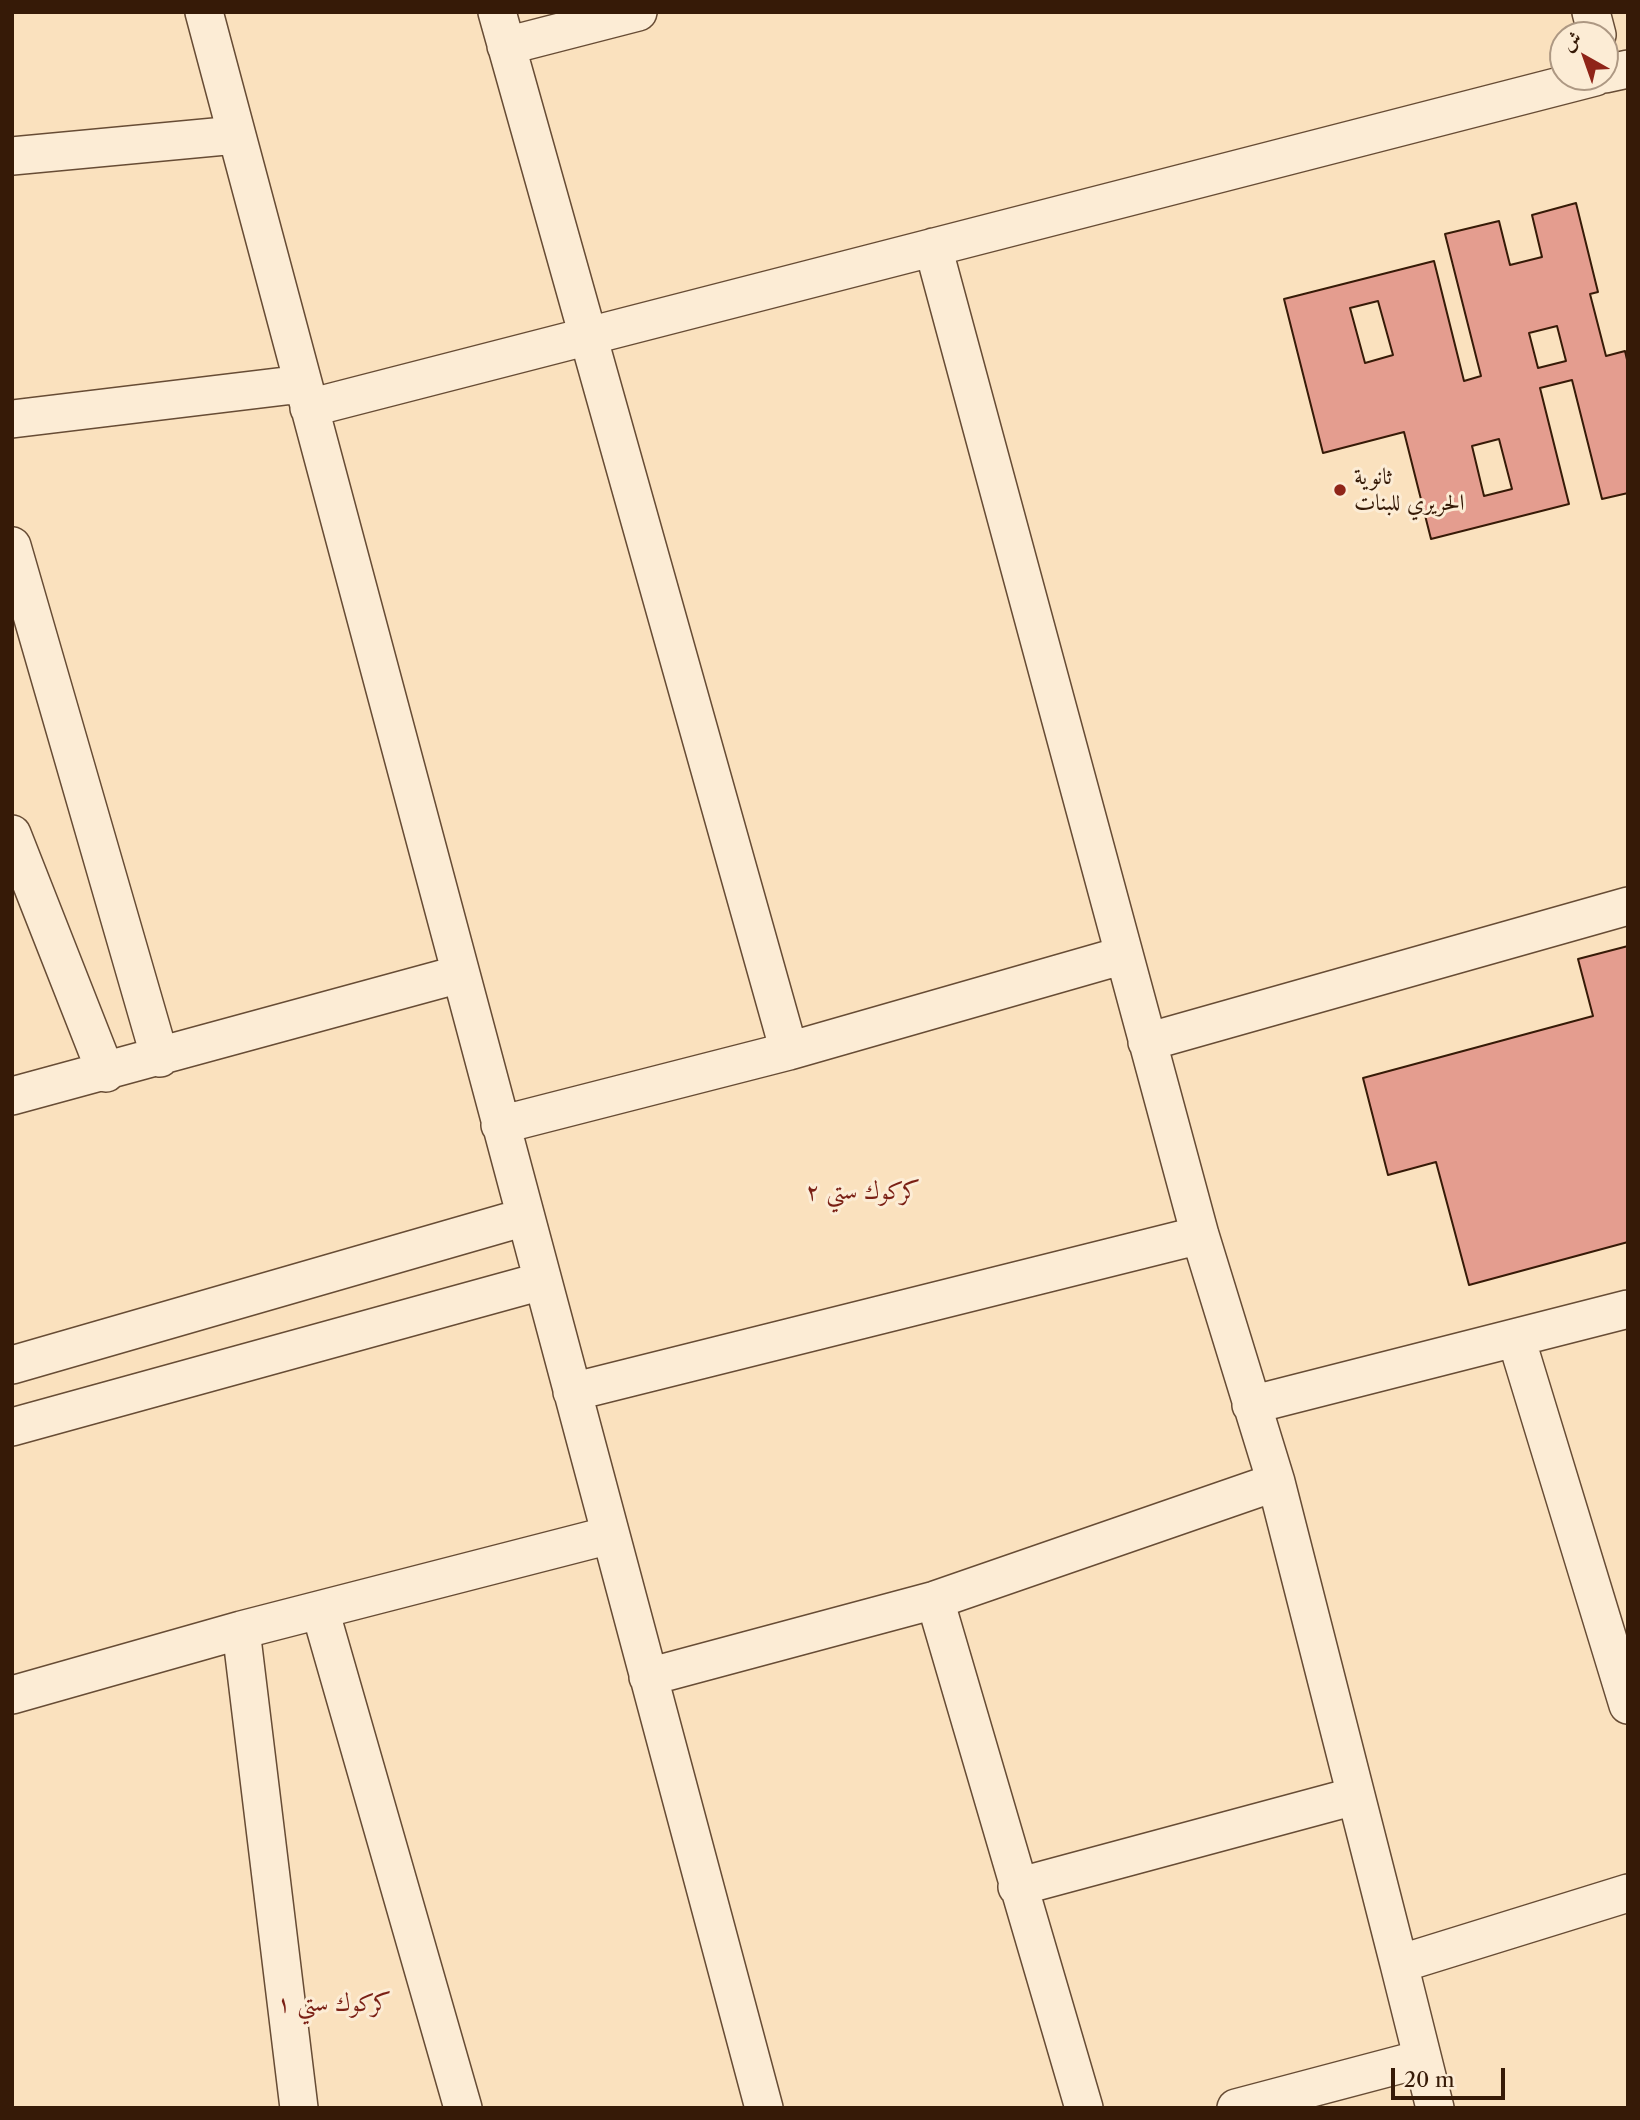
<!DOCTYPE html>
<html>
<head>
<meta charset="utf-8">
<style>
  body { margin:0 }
  #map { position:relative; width:1640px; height:2120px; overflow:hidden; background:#fae1be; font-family:"Libre Caslon Text",Amiri,serif }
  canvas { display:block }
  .frame { position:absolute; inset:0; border:14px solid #361a07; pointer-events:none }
  .north { position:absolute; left:1549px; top:21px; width:70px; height:70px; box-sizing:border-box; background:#fcecd5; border:2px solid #ad9883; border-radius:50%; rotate:320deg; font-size:19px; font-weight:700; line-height:28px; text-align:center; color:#361a07 }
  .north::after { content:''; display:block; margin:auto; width:24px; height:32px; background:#8f2418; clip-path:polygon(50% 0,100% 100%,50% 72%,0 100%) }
  .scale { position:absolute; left:1391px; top:2068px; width:114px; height:32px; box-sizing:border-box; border:4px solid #361a07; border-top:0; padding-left:9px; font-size:21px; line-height:24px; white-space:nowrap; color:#361a07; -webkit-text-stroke:5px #fcecd5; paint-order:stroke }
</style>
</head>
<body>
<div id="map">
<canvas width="1640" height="2120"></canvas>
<div class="frame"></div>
<div class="north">ش</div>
<div class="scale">20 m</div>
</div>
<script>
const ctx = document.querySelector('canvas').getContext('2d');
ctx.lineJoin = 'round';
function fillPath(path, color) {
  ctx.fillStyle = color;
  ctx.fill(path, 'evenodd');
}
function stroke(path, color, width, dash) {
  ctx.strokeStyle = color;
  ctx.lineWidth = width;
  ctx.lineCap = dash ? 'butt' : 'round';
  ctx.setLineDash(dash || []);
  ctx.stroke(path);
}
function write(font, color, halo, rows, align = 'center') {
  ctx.font = font + ' "Libre Caslon Text",Amiri,serif';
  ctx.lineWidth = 6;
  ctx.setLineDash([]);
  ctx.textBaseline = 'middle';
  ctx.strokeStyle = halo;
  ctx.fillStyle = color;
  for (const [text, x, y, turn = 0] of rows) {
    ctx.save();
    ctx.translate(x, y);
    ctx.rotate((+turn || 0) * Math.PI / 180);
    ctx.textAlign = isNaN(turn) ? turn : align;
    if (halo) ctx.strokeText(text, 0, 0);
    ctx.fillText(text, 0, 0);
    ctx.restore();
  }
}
const building = new Path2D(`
  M1576 203 1598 292 1590 294 1606 356 1625 351 1628 364V493L1602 499 1572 380 1540 388 1569 504 1431 539 1404 432 1323 453 1284 299 1434 261 1464 381 1481 376 1445 234 1499 221 1510 265 1542 257 1532 215ZM1378 301 1393 355 1365 363 1350 308ZM1557 326 1566 361 1538 368 1529 333ZM1499 439 1512 489 1484 496 1472 446Z
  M1628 946V1242L1469 1285 1436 1162 1388 1175 1363 1078 1593 1016 1578 959Z`);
fillPath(building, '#e49d8f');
stroke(building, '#361a07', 2);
const minor = new Path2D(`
  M204 12 764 2108
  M497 12 789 1051
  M1591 12 1597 35
  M506 46 638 12
  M1605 74 1628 69
  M12 156 236 135
  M933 247 1200 1235 1276 1482 1399 1964
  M309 408 1595 77
  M12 419 302 384
  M12 546 160 1058
  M12 834 106 1073
  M1147 1042 1628 906
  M12 1096 460 974
  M500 1125 789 1051 1124 955
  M1516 1338 1628 1705
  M12 1365 525 1217
  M572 1392 1200 1235
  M1251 1405 1628 1309
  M12 1427 542 1281
  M935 1600 1084 2108
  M320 1610 463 2108
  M241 1630 299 2108
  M648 1677 935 1600 1276 1482
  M12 1695 241 1630 610 1535
  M1017 1887 1355 1796
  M1236 2108 1421 2059
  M1435 2108 1399 1964 1628 1893`);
stroke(minor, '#674c35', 40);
stroke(minor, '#fcecd5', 37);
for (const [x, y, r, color] of [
  [1340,490,7,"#8f2418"]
]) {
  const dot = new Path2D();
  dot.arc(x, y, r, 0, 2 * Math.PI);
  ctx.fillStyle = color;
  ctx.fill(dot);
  stroke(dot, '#fcecd5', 2.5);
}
write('23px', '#361a07', '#fcecd5', [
  ["ثانوية",1354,477],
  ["الحريري للبنات",1354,503]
], 'left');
write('24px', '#7a1f14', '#fcecd5', [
  ["كركوك ستي ٢",863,1192],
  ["كركوك ستي ١",334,2004]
]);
</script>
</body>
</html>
